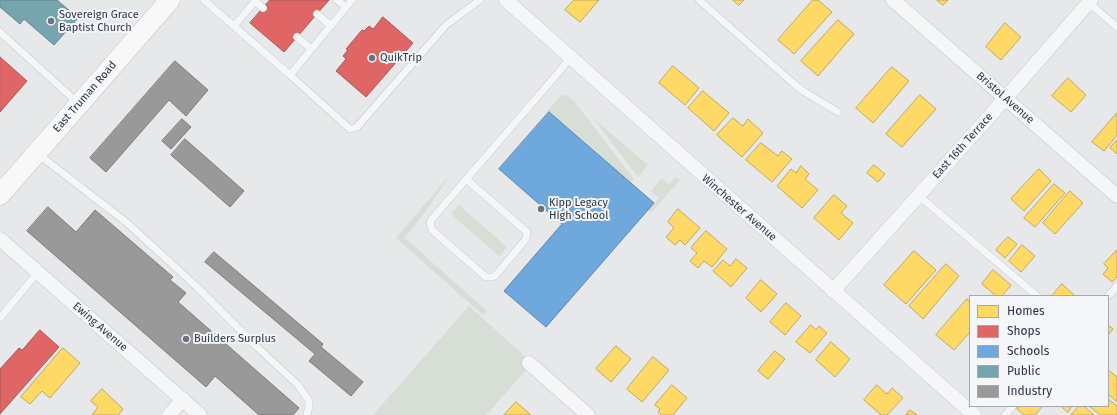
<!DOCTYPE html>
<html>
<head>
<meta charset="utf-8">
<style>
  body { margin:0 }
  #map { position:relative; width:1117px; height:415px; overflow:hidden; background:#e6e8ea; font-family:"Fira Sans",sans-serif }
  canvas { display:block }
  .legend { position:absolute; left:969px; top:295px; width:140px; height:112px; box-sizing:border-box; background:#f4f6f9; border:1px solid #a4a8b1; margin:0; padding:5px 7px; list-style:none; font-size:12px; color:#2b3445 }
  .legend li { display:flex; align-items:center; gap:8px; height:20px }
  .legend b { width:20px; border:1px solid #a4a8b1 }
</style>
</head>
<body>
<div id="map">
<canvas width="1117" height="415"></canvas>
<ul class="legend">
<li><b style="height:11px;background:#ffd966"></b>Homes</li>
<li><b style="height:11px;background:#e06666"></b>Shops</li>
<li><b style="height:11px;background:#6fa8dc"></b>Schools</li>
<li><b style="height:11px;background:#76a5af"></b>Public</li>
<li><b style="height:11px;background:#999"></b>Industry</li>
</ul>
</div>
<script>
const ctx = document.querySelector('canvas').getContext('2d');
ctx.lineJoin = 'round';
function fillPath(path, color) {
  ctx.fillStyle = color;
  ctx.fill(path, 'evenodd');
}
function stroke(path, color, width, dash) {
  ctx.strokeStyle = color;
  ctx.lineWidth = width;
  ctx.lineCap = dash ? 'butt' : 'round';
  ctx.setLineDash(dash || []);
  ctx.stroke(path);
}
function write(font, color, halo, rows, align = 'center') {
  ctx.font = font + ' "Fira Sans",sans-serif';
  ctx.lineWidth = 4;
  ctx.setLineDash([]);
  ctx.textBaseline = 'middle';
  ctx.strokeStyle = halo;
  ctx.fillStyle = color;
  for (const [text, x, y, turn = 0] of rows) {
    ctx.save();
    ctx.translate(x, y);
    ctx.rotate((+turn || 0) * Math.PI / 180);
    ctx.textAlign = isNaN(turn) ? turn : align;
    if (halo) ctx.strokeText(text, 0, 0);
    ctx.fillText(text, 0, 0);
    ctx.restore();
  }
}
fillPath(new Path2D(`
  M562 95 568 96 574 101 634 179 631 183 547 111Z
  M593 118 648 165 638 177Z
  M450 175 428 208 405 238 487 311 483 315 396 238Z
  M662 178 669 184 674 178H677L680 180 651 213 648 210 659 198 651 191Z
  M459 205 507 247 499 256 451 214Z
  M469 306 532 363 486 415H373Z`), '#d6ded6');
const homes = new Path2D(`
  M574 0H599L580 22 565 10Z
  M733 0H744L739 5Z
  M813 0H818L832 12 794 54 778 40Z
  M937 0H948L943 5Z
  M838 20 854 34 818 76 801 61Z
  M1005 23 1021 37 1001 60 986 47Z
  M673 66 699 88 685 105 659 83Z
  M892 67 909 81 873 123 856 108Z
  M1068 78 1086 95 1071 112 1052 96Z
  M703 91 729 113 714 131 688 108Z
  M920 95 936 109 902 147 886 134Z
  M1117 113V135L1104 151 1092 142Z
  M733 118 743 126 748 119 763 133 742 157 717 135Z
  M1117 140V154L1110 148Z
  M761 143 778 156 782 151 792 159 772 182 746 160Z
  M874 165 885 174 878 182 867 173Z
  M801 166 809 174 805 179 818 190 802 208 777 186 791 169 796 173Z
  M1039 169 1051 181 1024 211 1011 199Z
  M1054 184 1065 193 1035 227 1024 218Z
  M1070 191 1083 203 1055 234 1043 223Z
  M834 195 847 206 841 213 853 223 839 240 814 218Z
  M678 209 700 228 685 245 680 240 675 245 666 237 674 228 668 222Z
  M706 231 727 249 712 267 704 261 698 268 690 261 697 253 691 248Z
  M1008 237 1017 244 1005 258 996 250Z
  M1022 245 1035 256 1021 272 1009 261Z
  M1117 250V277L1112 282 1103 274 1108 268 1104 264Z
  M914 251 936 270 906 304 884 285Z
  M736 259 747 268 731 287 713 271 723 260 730 266Z
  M946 264 959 276 923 319 909 306Z
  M993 270 1011 285 1002 296H996L982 284Z
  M761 280 777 294 761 312 746 298Z
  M1062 284 1075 296H1052Z
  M967 299 970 302V332L954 350 936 335Z
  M786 303 801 316 785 335 770 322Z
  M811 325 816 330 819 326 827 333 810 353 796 342Z
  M1108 325 1113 329 1108 335Z
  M831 342 850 359 835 377 816 360Z
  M616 346 631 359 611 382 596 369Z
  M63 348 80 363 50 398 42 391 30 404 21 397Z
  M775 351 785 359 768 379 758 371Z
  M653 357 669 370 642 402 627 389Z
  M1108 370 1117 377V402L1108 394Z
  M672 385 687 398 673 415H661L658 412 660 409 655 405Z
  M877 385 887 394 892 388 903 398 887 415H881L864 400Z
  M102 389 123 409 118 415H92L98 407 91 401Z
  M1108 399 1117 406V415H1100L1089 406H1108Z
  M516 402 531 415H504Z
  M1019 406H1043L1035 415H1024L1017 409Z
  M1061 406H1072L1068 412Z
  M1079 406H1084L1094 415H1071Z
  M910 410 917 415H906Z`);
fillPath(homes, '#ffd966');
stroke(homes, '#bfa85c', 1);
const shops = new Path2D(`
  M270 0H329L284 52 250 23Z
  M383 17 413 43 366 97 336 71 346 59 343 56 348 50 346 49 362 30 364 31 369 26 373 29Z
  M0 57 27 81 0 112Z
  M40 330 59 347 0 414V369L19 348 22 350Z`);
fillPath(shops, '#e06666');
stroke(shops, '#aa575c', 1);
const schools = new Path2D(`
  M549 112 654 203 546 327 504 291 562 224 499 169Z`);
fillPath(schools, '#6fa8dc');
stroke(schools, '#5b85af', 1);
const public = new Path2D(`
  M0 0H57L78 18 54 45 24 19 20 24 0 7Z`);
fillPath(public, '#76a5af');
stroke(public, '#60838f', 1);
const industry = new Path2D(`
  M175 61 208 90 186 116 169 100 106 172 90 158Z
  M182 119 191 127 171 149 162 141Z
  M185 139 244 191 230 207 171 155Z
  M48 207 76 232 95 210 173 277 170 280 186 293 178 302 299 408 293 415H259L215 376 206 387 27 231Z
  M214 252 323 344 321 347 363 382 351 396 309 361 315 354 205 262Z`);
fillPath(industry, '#999');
stroke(industry, '#787b80', 1);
const service = new Path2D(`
  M204 0 290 75 352 0
  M337 0 346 7
  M699 0 793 83 803 91 838 112
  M255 1 263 8
  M1089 3 1117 27
  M317 14 331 26
  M234 26 256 0
  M0 32 79 104
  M297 37 311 49
  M290 75 350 129 357 127 446 25 480 0
  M38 154 126 222 196 286 256 346 298 385 309 401V406L307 415
  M466 179 527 232 526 239 495 276 492 277H486L432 230 430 223 431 220 558 73 570 58
  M919 196 1037 296
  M1108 296 1117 286
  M0 318 38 272
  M1005 415 1013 406`);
const minor = new Path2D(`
  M506 0 974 415
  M893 0 1117 196
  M0 239 200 415
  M833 291 988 118 1091 0
  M529 363 588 415
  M169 415 183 399`);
const secondary = new Path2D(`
  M0 195 170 0`);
stroke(service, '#c4c6c8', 8);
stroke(minor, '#c4c6c8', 15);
stroke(secondary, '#c4c6c8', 21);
stroke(service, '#f5f6f7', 7);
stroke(minor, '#f5f6f7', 14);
stroke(secondary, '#f8f8f8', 20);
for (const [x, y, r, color] of [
  [51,21,4,"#6c737f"],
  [372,58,4,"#6c737f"],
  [541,209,4,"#6c737f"],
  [186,339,4,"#6c737f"]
]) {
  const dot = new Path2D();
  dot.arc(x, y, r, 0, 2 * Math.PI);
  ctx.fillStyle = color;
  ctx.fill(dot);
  stroke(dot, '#f4f6f9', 1.5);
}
write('11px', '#2b3445', '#f4f6f9', [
  ["Sovereign Grace",59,15],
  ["Baptist Church",59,28],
  ["QuikTrip",380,58],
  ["Kipp Legacy",549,203],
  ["High School",549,216],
  ["Builders Surplus",194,339]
], 'left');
write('11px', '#2b3445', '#f4f6f9', [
  ["East Truman Road",85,97,-49],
  ["Bristol Avenue",1005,98,41],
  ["East 16th Terrace",963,146,-48],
  ["Winchester Avenue",739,208,41],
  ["Ewing Avenue",100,327,41]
]);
</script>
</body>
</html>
